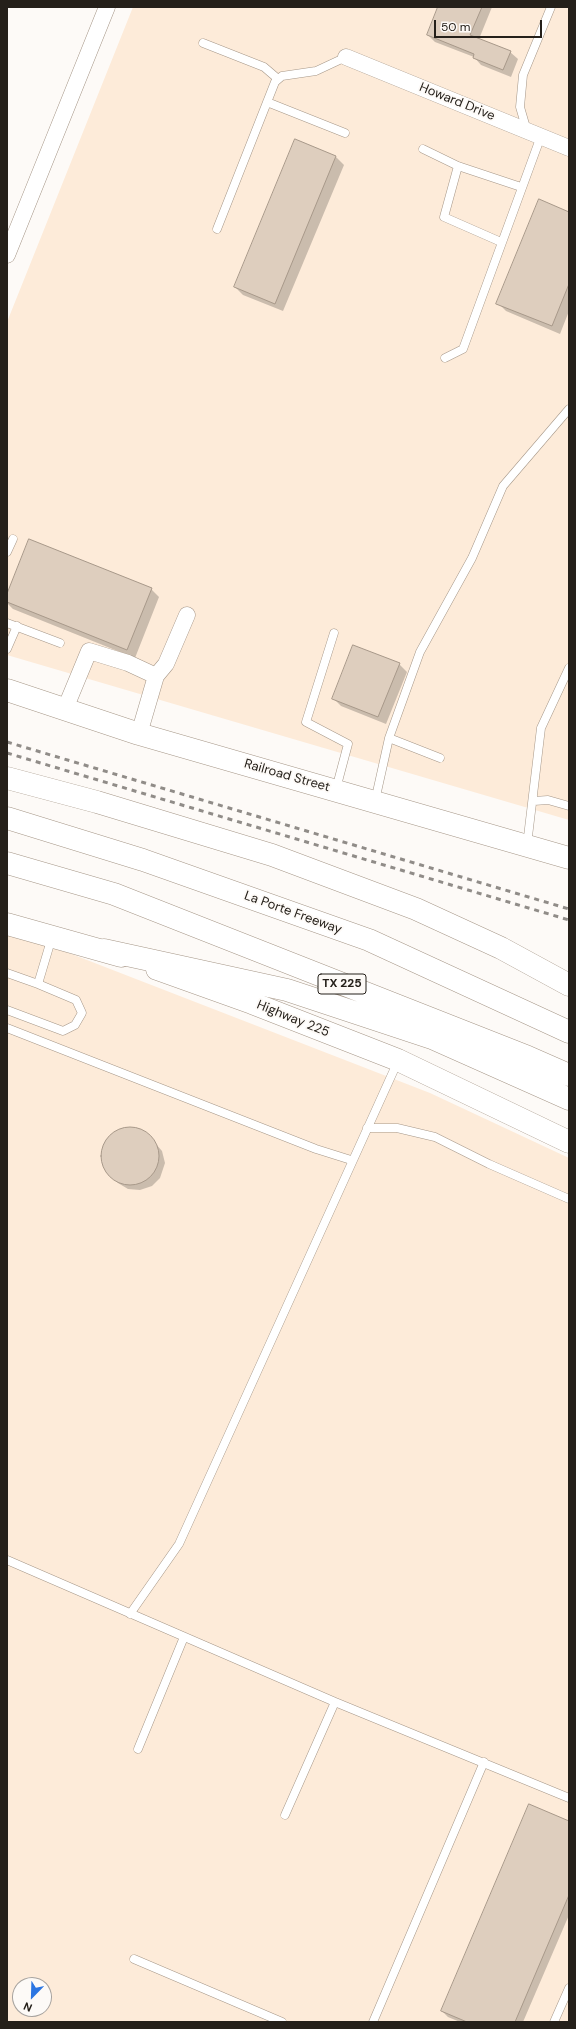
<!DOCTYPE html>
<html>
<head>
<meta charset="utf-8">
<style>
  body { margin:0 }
  #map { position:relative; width:576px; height:2029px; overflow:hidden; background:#fdfaf7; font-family:"DM Sans",sans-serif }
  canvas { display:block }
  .frame { position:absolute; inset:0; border:8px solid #25201a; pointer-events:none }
  .north { position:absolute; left:12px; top:1977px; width:40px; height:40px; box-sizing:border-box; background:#fdfaf7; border:1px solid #a7a39f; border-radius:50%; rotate:203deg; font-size:11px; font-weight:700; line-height:16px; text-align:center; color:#25201a }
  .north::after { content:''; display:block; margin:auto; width:14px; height:18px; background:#2c76e2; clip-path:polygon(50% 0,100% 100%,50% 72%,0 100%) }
  .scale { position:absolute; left:434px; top:20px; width:108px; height:18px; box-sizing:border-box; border:2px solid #25201a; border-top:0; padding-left:5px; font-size:12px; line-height:14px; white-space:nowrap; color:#25201a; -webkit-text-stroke:3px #fdfaf7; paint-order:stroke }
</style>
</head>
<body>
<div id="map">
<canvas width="576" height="2029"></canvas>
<div class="frame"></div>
<div class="north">N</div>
<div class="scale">50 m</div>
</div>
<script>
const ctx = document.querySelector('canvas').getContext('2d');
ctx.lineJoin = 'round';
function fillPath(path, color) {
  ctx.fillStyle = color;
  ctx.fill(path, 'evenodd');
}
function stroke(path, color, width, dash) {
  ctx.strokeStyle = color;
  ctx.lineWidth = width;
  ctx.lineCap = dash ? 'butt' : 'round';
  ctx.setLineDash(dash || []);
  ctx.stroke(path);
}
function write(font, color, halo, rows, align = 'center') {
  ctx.font = font + ' "DM Sans",sans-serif';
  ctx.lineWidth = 3.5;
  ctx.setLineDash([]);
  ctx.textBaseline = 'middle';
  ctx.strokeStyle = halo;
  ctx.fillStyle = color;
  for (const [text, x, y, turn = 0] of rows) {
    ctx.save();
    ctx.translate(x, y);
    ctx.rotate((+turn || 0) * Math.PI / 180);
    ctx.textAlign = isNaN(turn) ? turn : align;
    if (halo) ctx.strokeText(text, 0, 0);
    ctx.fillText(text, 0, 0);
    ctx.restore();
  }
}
fillPath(new Path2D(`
  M133 7H569V820L7 655V322Z
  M7 929 430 1093 569 1158V2022H7ZM20 1985H44V2009H20Z`), '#fdebd9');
fillPath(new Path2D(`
  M439 7H492L479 39 510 52 518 59 511 77 481 65 474 57 435 42 428 35Z
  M336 157 344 165 283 311 243 295 235 287Z
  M569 213V311L560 334 506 311 498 303Z
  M151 589 159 597 135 658 13 609 7 603V597Z
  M399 664 407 672 386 724 341 706 333 698Z
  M126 1128 138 1129 148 1135 162 1151 165 1163 160 1178 152 1186 140 1190 128 1189 118 1183 104 1167 102 1155 106 1140 115 1132Z
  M569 1822V1915L523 2022H460L448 2017 442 2011Z`), '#0003');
const building = new Path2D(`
  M438 7H482L470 35 511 51 503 70 473 58 474 54 427 35Z
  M295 139 336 156 275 304 234 287Z
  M539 199 569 212V284L552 326 496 304Z
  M29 539 152 588 127 650 7 602V594Z
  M353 645 400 663 378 717 332 699Z
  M101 1156a29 29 0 1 1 58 0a29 29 0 1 1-58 0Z
  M529 1804 569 1821V1895L515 2022H467L441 2011Z`);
fillPath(building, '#decebe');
stroke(building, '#a8998a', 1);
const lane = new Path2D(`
  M203 43 264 67 278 79
  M267 102 345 133
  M527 131 520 107 523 75 551 7
  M423 149 458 166 521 187
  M458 166 444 217 501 242
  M217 229 275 82 282 76 316 71 346 57
  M445 358 463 349 541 136
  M7 552 13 539
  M7 623 60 643
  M334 633 306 722 348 744 336 789
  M7 649 17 626
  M389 738 440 758
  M375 801 389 738 420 652 472 558 503 486 569 409
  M534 801 548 800 569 806
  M527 845 541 728 569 668
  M7 973 38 984 76 1000 82 1013 75 1025 63 1031 7 1010
  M38 984 52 937
  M7 1028 316 1149 351 1160
  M367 1128H397L435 1137 489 1164 569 1199
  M7 1560 335 1702 569 1798
  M130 1614 179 1544 398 1061
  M138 1749 184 1637
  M285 1815 335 1702
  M134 1959 282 2022
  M373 2022 484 1762
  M554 2022 569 1988`);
const street = new Path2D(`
  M346 57 569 148
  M7 255 107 7
  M65 709 89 651 128 663 156 676
  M139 734 156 676 166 664 187 615`);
const secondary = new Path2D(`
  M7 690 139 734 569 858
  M7 924 121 956
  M157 969 252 1003 398 1060 569 1142`);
const highway = new Path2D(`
  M7 778 97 802 272 855 416 909 501 948 569 985
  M7 818 143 860 369 940 569 1032
  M7 863 114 894 528 1057 569 1075
  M104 950 287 990 432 1038 569 1099`);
stroke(lane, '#a69788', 9);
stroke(street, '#a69788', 17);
stroke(secondary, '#a69788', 23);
stroke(highway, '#a69788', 23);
stroke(lane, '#fff', 8);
stroke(street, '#fff', 16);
stroke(secondary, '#fff', 22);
stroke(highway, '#fff', 22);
stroke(new Path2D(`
  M7 742 569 909
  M7 753 569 920`), '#908c88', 3, [5, 5]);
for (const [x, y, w] of [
  [342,984,48]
]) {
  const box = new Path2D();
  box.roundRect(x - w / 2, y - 10, w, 20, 3);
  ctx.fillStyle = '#fdfaf7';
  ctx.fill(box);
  stroke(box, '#25201a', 1);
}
write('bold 12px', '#25201a', null, [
  ["TX 225",342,984]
]);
write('13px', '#25201a', '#fdfaf7', [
  ["Howard Drive",457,102,22],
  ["Railroad Street",287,776,16],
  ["La Porte Freeway",293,913,20],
  ["Highway 225",293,1019,22]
]);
</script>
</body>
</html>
